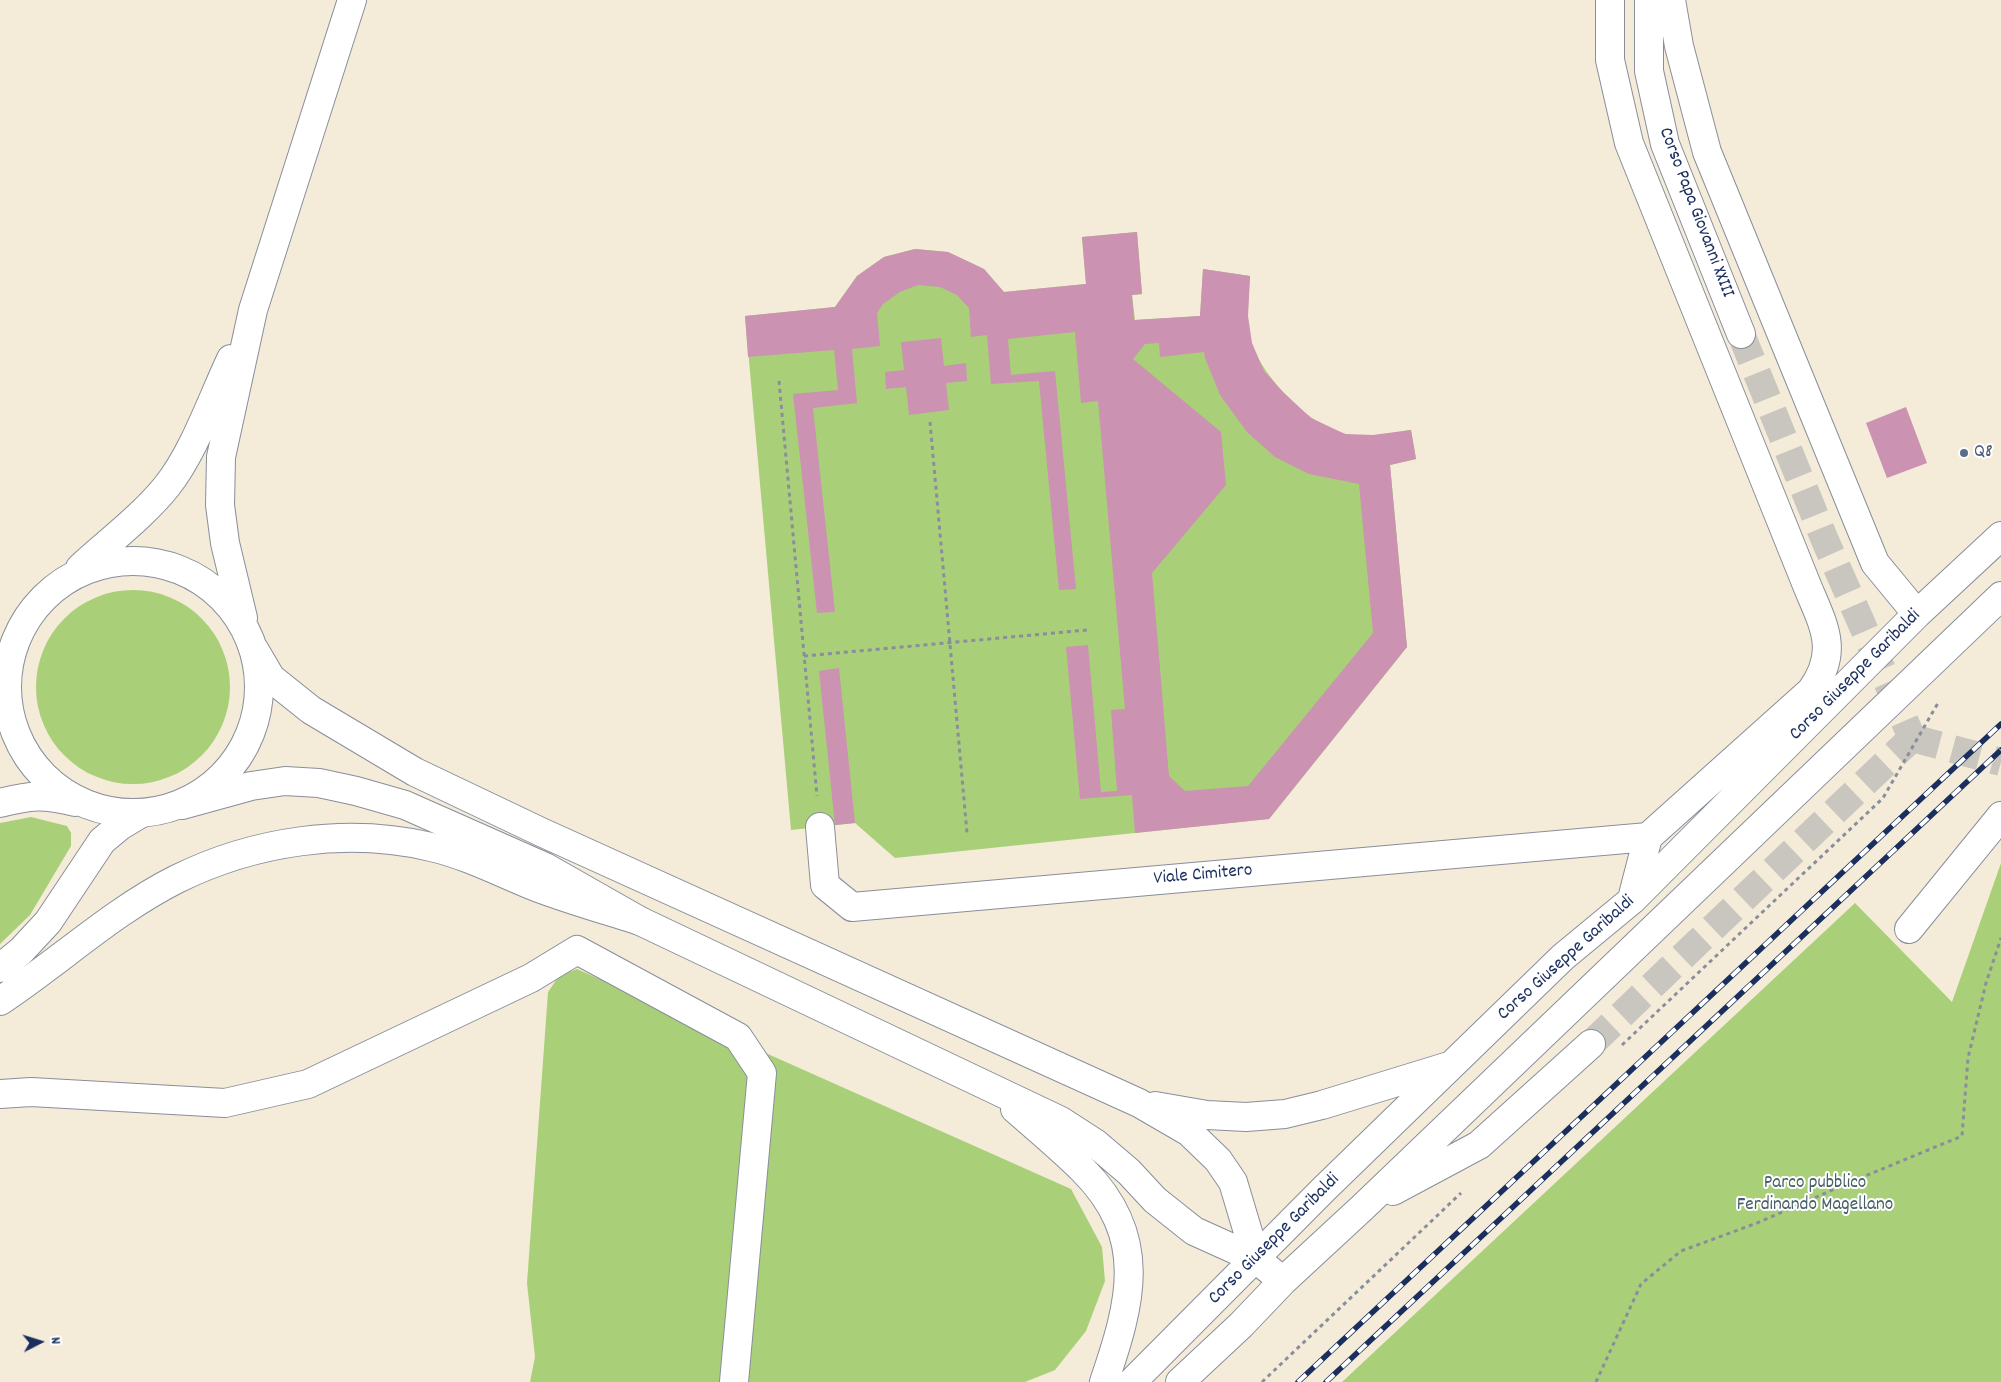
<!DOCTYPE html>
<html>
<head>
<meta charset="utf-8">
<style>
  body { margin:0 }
  #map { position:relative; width:2001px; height:1382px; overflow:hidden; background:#f4ecd8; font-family:Dekko,sans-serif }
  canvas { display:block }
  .north { position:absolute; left:15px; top:1317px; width:50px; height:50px; -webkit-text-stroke:4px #fff; paint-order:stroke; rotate:85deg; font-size:14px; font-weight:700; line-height:20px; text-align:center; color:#1b2f5e }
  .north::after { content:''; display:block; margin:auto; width:18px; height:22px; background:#1b2f5e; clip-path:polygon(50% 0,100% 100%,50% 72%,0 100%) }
</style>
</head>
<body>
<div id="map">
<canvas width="2001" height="1382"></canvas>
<div class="north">N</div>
</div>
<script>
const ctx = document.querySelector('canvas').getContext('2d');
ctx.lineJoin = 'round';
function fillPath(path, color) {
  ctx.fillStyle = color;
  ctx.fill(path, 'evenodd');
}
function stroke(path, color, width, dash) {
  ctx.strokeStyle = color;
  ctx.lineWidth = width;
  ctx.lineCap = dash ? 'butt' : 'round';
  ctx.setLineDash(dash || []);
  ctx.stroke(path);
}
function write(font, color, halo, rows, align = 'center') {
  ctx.font = font + ' Dekko,sans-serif';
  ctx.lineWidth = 4;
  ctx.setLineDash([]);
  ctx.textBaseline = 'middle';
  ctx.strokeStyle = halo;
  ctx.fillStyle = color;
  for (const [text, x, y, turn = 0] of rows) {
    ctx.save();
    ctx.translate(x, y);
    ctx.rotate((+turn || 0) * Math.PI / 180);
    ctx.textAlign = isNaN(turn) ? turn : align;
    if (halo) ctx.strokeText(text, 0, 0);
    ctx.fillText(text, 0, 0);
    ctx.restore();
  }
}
fillPath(new Path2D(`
  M1137 232 1142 294 1132 295 1135 320 1200 316 1203 269 1250 276C1249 298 1245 324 1252 345 1265 379 1309 426 1346 434 1367 438 1390 433 1411 430L1416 459 1390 465 1407 647 1269 819 895 858 855 823 791 830 745 316 835 307 857 276 884 257 915 249 948 252 984 269 1004 292 1086 284 1082 237Z
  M36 687a97 97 0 1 1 194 0a97 97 0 1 1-194 0Z
  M31 817 67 826 71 833V846L30 915 0 944V823Z
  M2001 863V1382H1342L1855 903 1952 1002Z
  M577 969 1071 1189 1102 1247 1105 1281 1086 1331 1055 1370 1025 1382H530L535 1357 527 1283 548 992 559 976Z`), '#aacf79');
fillPath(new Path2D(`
  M1137 232 1142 294 1132 295 1134 320 1200 316 1203 269 1250 276 1248 316 1252 343 1264 371 1283 392 1311 418 1345 434 1373 435 1411 430 1416 459 1390 465 1407 647 1269 819 1135 833 1132 795 1080 799 1066 647 1088 645 1101 792 1117 791 1111 710 1125 709 1098 401 1081 403 1075 332 1008 339 1011 375 1055 371 1076 589 1059 590 1039 381 991 384 987 335 971 337 969 308 957 295 940 287 918 285 900 292 883 304 877 313 880 346 852 349 857 403 813 408 835 612 817 613 793 394 838 390 834 350 748 357 745 316 835 307 857 276 884 257 915 249 948 252 984 269 1004 292 1086 284 1082 237ZM1159 343 1160 357 1204 352 1205 358 1220 395 1247 432 1275 457 1309 474 1359 484 1373 633 1248 786 1185 791 1169 776 1152 573 1226 485 1221 432 1133 359 1145 344Z
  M941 338 944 366 966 363 967 381 946 383 949 410 909 415 906 387 886 389 885 372 904 370 901 342Z
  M1906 407 1927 463 1887 478 1866 423Z
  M839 668 855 823 835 825 819 671Z`), '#cb92b2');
stroke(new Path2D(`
  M1741 334 1824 538 1912 738
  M1912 738 2001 762
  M1591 1044 1912 738`), '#c9c6c0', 28, [28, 14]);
const minor = new Path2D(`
  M1610 0V60L1629 143 1804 578C1821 622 1842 648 1811 691L1648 837 1632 899
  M1649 0V71L1665 144 1741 334
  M1671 0 1679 46 1707 152 1875 563 1917 614
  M7 687a126 126 0 1 1 252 0a126 126 0 1 1-252 0Z
  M80 568C107 543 144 515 167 486 194 452 212 399 231 359
  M243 618 225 543 220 505 221 457 253 310 352 0
  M254 649 271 678 311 710 415 772 541 832 1139 1103 1189 1132 1218 1160 1233 1182 1256 1259
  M0 803C31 795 43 794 75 802
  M182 805 251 786 285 781 319 783 356 791 405 805 545 867 640 921 1061 1121 1095 1143 1129 1172 1155 1200 1194 1231 1256 1259 1283 1281
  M820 827 825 885 852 907 1648 837
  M1909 929 2001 816
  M0 1094 31 1092 225 1103 308 1084 531 978 577 950 738 1037 762 1073 734 1382
  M1155 1106 1207 1115 1246 1117 1285 1114 1322 1105 1449 1066
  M1015 1109C1038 1129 1062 1149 1083 1170 1150 1237 1131 1303 1104 1382
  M1393 1191 1479 1145 1591 1044
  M1132 1382 1325 1188 1563 957 1632 900 1917 614 2001 536
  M1180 1382 1241 1325 1283 1281 1363 1207 2001 596`);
const highway = new Path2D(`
  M0 968 21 951 48 922 102 841 120 826 140 814
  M0 1001C59 962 113 911 177 879 254 841 346 827 431 847 467 855 501 873 536 887 570 900 606 910 640 921`);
stroke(minor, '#888e9b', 30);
stroke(highway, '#888e9b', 30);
stroke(new Path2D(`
  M779 381 817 796
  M930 422 967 833
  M804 656 1087 630
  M1622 1045 1883 798 1938 703
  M1262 1382 1461 1193
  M1596 1382 1641 1284 1681 1251 1757 1223 1853 1181 1962 1136 1968 1058 1986 983 2001 938`), '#888e9b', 3, [4, 4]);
stroke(minor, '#fff', 28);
stroke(highway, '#fff', 28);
const rail = new Path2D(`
  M1298 1382 2001 724
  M1326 1382 2001 750`);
stroke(rail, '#1b2f5e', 5.5);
stroke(rail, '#fff', 4, [11]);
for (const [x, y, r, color] of [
  [1964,453,5,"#5c6f8a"]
]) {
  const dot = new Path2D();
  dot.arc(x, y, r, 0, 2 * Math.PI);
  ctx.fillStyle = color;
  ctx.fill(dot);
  stroke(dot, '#fff', 2);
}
write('19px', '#1b2f5e', '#fff', [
  ["Corso Papa Giovanni XXIII",1695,213,69],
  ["Corso Giuseppe Garibaldi",1856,676,-45],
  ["Viale Cimitero",1203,876,-5],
  ["Corso Giuseppe Garibaldi",1567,959,-42],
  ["Corso Giuseppe Garibaldi",1275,1240,-45]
]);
write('19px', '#4e5e75', '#fff', [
  ["Q8",1974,453]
], 'left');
write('19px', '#465f66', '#fff', [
  ["Parco pubblico",1815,1184],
  ["Ferdinando Magellano",1815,1206]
]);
</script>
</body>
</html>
